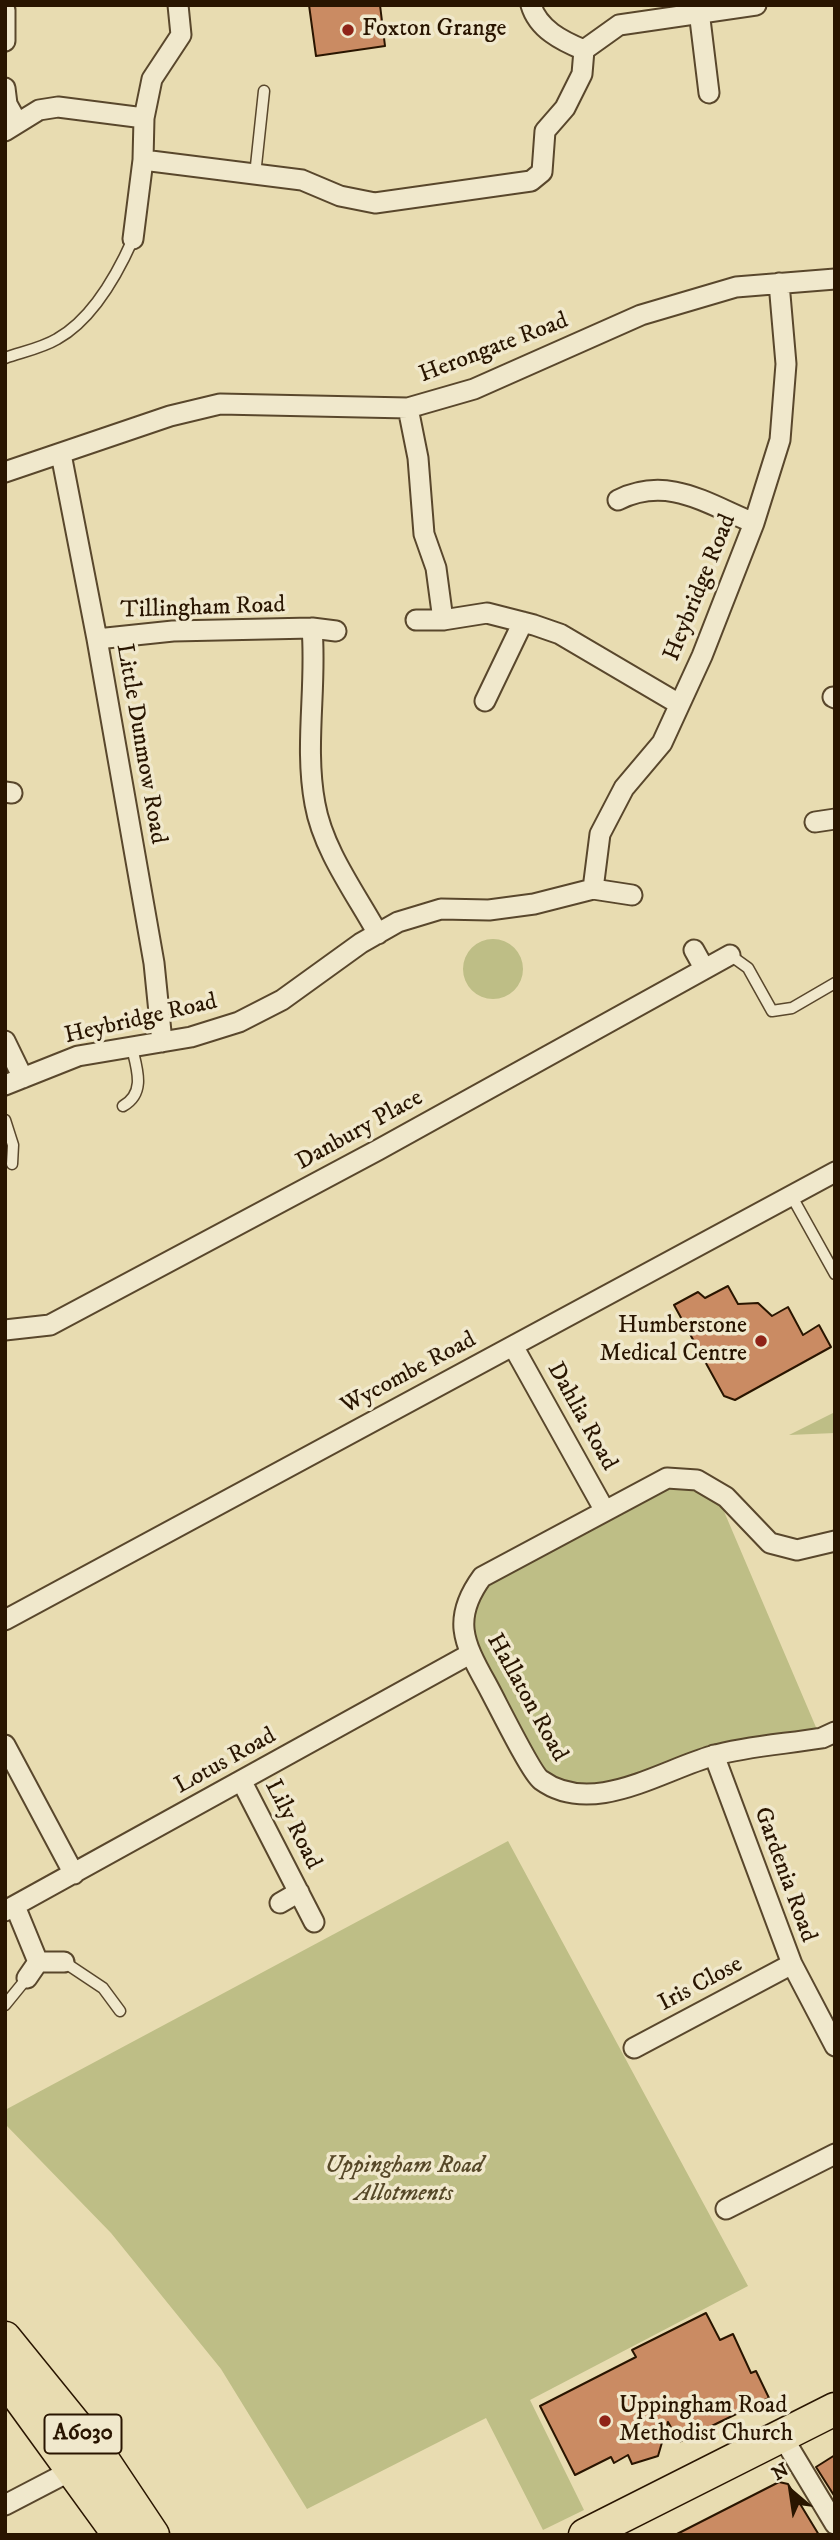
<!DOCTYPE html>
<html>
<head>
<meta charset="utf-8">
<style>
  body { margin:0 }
  #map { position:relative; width:840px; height:2540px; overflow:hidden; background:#e8dcb1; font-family:"IM FELL DW Pica",serif }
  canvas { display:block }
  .frame { position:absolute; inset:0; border:7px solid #291500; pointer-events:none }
  .north { position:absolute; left:756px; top:2456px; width:70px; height:70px; -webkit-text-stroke:5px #f0e8cc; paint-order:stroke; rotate:331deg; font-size:19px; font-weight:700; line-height:28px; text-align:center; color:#291500 }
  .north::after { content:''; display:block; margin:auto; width:24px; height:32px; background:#291500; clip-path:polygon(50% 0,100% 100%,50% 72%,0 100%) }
</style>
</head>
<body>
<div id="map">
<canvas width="840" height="2540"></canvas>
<div class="frame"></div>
<div class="north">N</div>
</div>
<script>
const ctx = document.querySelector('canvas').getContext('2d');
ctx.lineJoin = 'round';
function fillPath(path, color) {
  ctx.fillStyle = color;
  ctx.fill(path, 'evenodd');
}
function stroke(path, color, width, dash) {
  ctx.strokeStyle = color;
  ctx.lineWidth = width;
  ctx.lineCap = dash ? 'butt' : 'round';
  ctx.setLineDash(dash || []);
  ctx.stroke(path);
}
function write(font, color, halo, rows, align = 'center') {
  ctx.font = font + ' "IM FELL DW Pica",serif';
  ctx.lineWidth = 7;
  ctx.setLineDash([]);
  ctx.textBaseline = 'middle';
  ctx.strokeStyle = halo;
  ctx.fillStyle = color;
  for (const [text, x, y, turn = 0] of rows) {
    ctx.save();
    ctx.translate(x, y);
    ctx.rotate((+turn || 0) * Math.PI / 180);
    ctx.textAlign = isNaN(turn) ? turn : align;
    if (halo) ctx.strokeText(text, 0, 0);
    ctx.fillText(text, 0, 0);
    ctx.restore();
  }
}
fillPath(new Path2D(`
  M463 969a30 30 0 1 1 60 0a30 30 0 1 1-60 0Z
  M835 1412V1433L789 1435Z
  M668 1485 694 1486 720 1502 818 1732 604 1787H566L543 1774 476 1652 468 1624 486 1582Z
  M508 1841 748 2286 530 2400 584 2510 543 2530 486 2418 307 2509 221 2369 111 2233 5 2124V2110Z`), '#bebe86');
const building = new Path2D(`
  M309 5H380L385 46 316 56Z
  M728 1286 738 1304 758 1303 772 1316 788 1307 803 1335 819 1325 831 1347 735 1400 724 1396 674 1305 698 1292 705 1298Z
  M706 2313 720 2340 733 2334 751 2373 756 2371 769 2398 679 2442 668 2422 658 2456 632 2464 628 2455 614 2463 611 2457 575 2475 540 2406 636 2357 632 2350Z
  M835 2455V2497L816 2467Z
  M779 2482 788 2484 819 2535H675Z`);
fillPath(building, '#ca8b63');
stroke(building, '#291500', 2);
const service = new Path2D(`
  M255 175 264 91
  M5 358C22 352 42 348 57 339 93 319 117 275 133 239
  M730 955 748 968 772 1011 792 1008 835 983
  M123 1106C146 1093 137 1069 132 1048
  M5 1120 13 1145 12 1164
  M791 1195 835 1274
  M64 1962 103 1988 120 2011
  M5 2005 27 1978`);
const minor = new Path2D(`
  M531 5C538 29 562 41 584 50L619 25 756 5
  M5 10V41
  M699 11 709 93
  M5 88 7 104 17 122
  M5 131 39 110 58 107 144 118
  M143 160 302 180 340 196 375 203 531 181 542 172 545 131 565 108 582 74 584 50
  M133 239 143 160 144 118 152 79 181 35 178 5
  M408 408 418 458 424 534 436 568 443 620
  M61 454 97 639 154 963 162 1042
  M5 472 170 416 220 404 408 408 474 389 641 315 736 287 835 279
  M618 500C668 475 707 504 754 523
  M416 620H443L487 613 534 625 560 634 679 704
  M312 628C317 686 304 746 315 804 323 850 356 894 378 934
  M97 639 173 631 312 628 336 631
  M833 697 835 698
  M485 701 523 622
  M5 792 12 793
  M815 822 835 819
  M593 889 600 834 624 788 662 743 702 656 754 523 780 440 786 364 779 283
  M694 950 704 968
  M5 1041 23 1078
  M5 1085 78 1056 191 1037 239 1022 282 1000 361 943 398 922 441 909 489 910 534 904 593 889 632 895
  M5 1330 50 1325 378 1150 730 955
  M513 1346 605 1511
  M835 1541 797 1550 770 1543 726 1497 697 1480 667 1478 482 1577C452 1618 463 1642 486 1683 495 1699 531 1773 541 1780 592 1817 660 1771 712 1756 747 1746 786 1744 822 1738L835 1732
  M5 1620 835 1172
  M5 1745 74 1874
  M714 1755 792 1964 835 2046
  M242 1782 314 1922
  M280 1903 299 1892
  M15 1906 38 1962
  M5 1911 470 1654
  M27 1978 38 1962H64
  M634 2048 792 1964
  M726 2209 835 2154
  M782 2436 835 2524
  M5 2505 80 2466`);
const trunk = new Path2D(`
  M5 2338 99 2454 153 2535
  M5 2378 119 2535
  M585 2535 835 2409`);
stroke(service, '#59472c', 13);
stroke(minor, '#59472c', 23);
stroke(trunk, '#291500', 35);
stroke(service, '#f0e8cc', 10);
stroke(minor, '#f0e8cc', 19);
stroke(trunk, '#e8dcb1', 32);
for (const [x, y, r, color] of [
  [348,30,7,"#8f2418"],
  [761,1341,7,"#8f2418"],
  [605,2421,7,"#8f2418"]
]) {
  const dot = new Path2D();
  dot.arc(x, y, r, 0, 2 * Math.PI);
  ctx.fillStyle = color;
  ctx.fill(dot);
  stroke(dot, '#f0e8cc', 2.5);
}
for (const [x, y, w] of [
  [83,2434,77]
]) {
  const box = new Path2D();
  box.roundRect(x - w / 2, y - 19.5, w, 39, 5);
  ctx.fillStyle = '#f0e8cc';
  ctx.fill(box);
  stroke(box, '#291500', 2);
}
write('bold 23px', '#291500', null, [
  ["A6030",83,2434]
]);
write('24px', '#291500', '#f0e8cc', [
  ["Foxton Grange",362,30],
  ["Humberstone",747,1327,"right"],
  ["Medical Centre",747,1355,"right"],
  ["Uppingham Road",619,2407],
  ["Methodist Church",619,2435]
], 'left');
write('24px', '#291500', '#f0e8cc', [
  ["Herongate Road",494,349,-21],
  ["Heybridge Road",701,588,-68],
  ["Tillingham Road",203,609,-2],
  ["Little Dunmow Road",140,744,80],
  ["Heybridge Road",141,1020,-13],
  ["Danbury Place",360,1131,-29],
  ["Wycombe Road",409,1374,-28],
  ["Dahlia Road",581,1417,61],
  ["Hallaton Road",526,1698,61],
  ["Lotus Road",226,1762,-29],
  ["Lily Road",292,1825,63],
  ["Gardenia Road",784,1875,70],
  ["Iris Close",701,1985,-28]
]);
write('italic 24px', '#564828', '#f0e8cc', [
  ["Uppingham Road",404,2167],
  ["Allotments",404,2195]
]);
</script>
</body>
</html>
